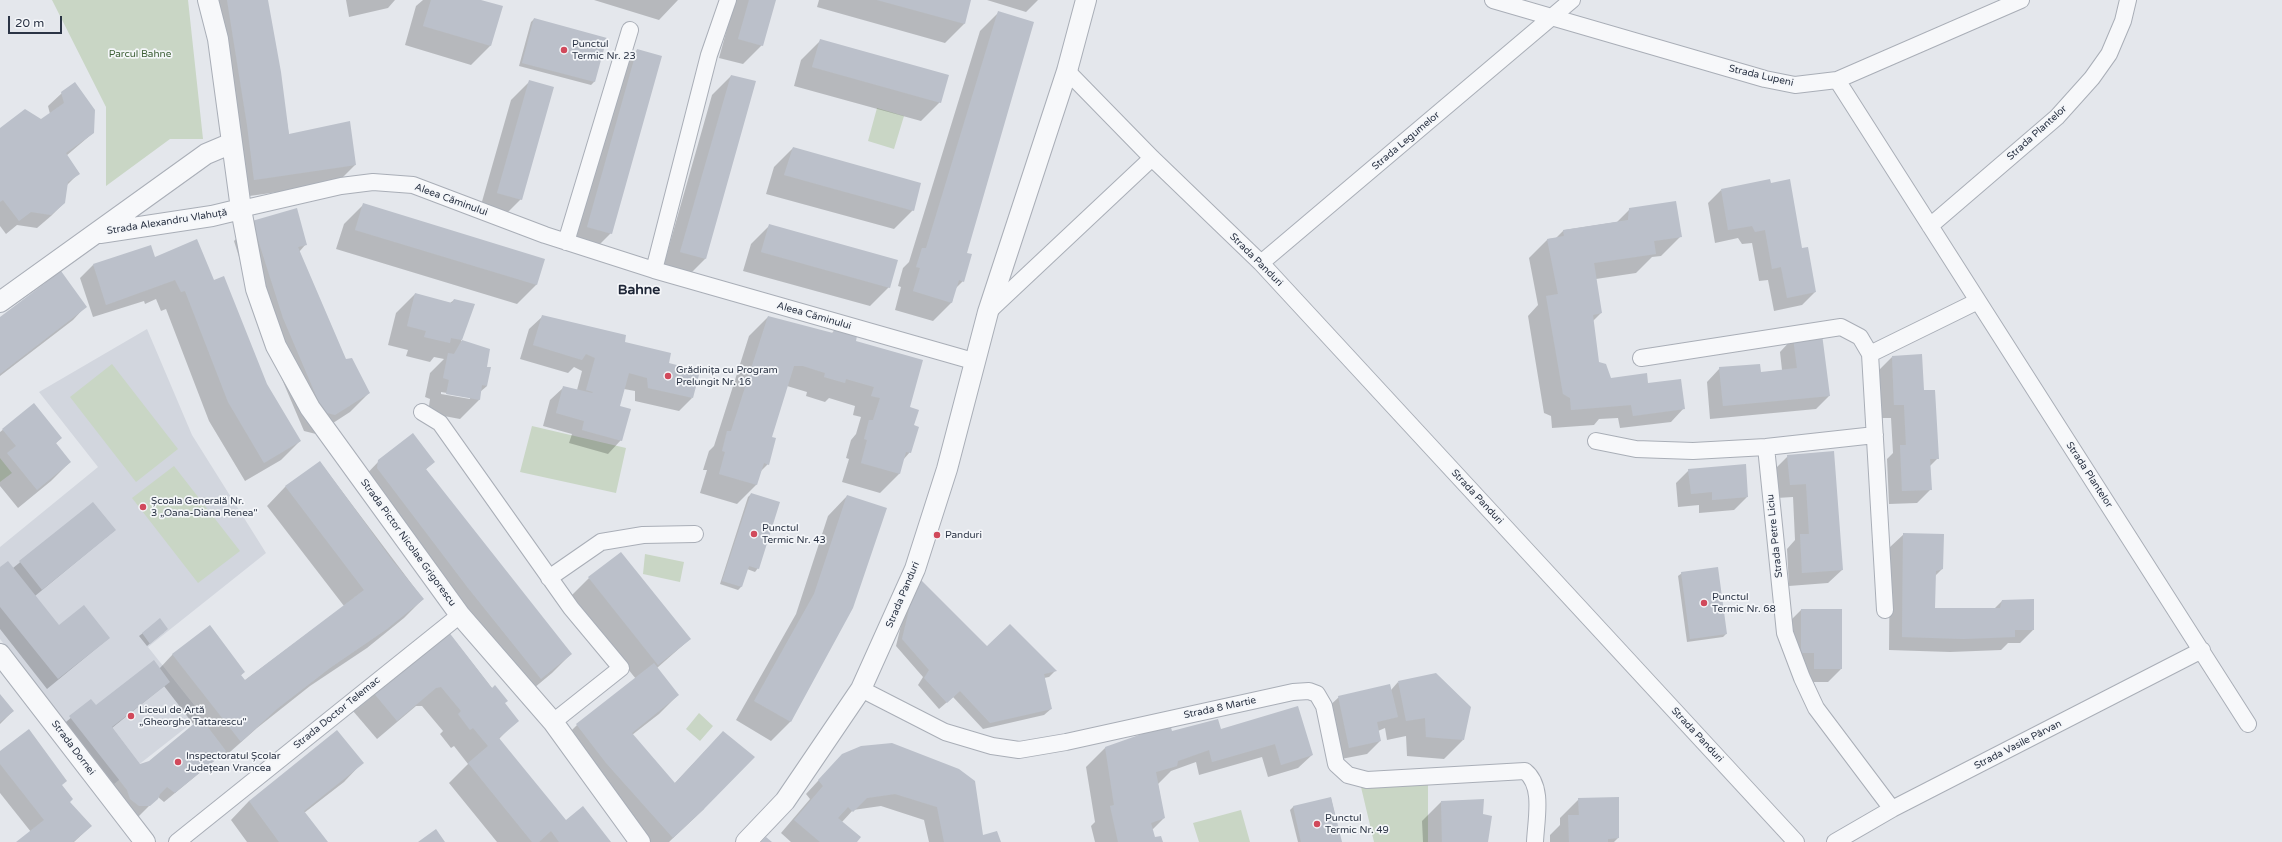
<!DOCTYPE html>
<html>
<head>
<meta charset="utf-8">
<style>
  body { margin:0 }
  #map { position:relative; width:2282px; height:842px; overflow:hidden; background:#e4e7ec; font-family:"Varela Round",sans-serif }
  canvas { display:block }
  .scale { position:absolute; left:8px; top:16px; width:54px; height:18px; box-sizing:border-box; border:2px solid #2b3445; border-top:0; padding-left:5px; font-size:12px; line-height:14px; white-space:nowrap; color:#2b3445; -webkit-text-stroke:3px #f4f6f9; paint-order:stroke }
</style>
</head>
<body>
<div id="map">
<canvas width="2282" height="842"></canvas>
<div class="scale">20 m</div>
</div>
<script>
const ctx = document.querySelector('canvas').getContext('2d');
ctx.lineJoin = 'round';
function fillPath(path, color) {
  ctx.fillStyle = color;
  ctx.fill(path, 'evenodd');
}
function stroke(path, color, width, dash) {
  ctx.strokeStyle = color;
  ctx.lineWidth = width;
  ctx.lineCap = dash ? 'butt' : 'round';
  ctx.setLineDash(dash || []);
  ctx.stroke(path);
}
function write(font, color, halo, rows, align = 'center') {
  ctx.font = font + ' "Varela Round",sans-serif';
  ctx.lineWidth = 3.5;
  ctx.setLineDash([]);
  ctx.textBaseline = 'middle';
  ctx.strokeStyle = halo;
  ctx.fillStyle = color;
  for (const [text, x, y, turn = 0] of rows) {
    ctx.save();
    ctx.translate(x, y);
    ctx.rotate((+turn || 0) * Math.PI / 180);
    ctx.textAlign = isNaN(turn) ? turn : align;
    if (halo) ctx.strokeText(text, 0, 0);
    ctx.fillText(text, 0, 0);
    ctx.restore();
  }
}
fillPath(new Path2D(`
  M147 329 192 435 266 553 148 647 202 715 114 784 0 639V547L98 467 39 392Z`), '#d2d6de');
fillPath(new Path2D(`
  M52 0H188L203 139H170L106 186V107Z
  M877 108 904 116 894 149 868 141Z
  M112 364 178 449 136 482 70 397Z
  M532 426 626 448 616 493 520 472Z
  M0 458 12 473 0 482Z
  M174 466 240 551 198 583 132 498Z
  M645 554 684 562 680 582 643 574Z
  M699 713 713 726 700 741 686 729Z
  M1428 780V842H1374L1361 787Z
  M1241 810 1250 842H1199L1193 823Z`), '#c9d6c5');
fillPath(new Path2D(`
  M205 0H267L289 135 355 165 336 184 235 198Z
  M346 0H395L388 8 349 17Z
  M423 0H478L502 7 490 46 471 65 405 45 416 6Z
  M594 0H678L659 20Z
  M735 0H774L762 45 743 64 719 58Z
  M819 0H970L964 24 945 43 817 7Z
  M987 0H1038L1026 12Z
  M999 12 963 281 955 289 952 302 933 321 895 310 901 287 898 286 903 268 909 262 980 31Z
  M534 19 606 39 594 82 591 85 519 66 531 22Z
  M820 41 940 102 921 121 794 86 801 60Z
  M637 50 611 233 592 252 568 245 618 69Z
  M731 76 755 82 705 259 686 278 662 271 712 95Z
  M530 81 521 199 502 218 479 212 511 100Z
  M62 93 93 133 66 156 79 173 67 185 64 203 51 216 37 228 17 225 6 234 0 226V130L41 121 50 114 48 106Z
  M793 148 913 210 894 229 766 194 774 167Z
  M1721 190 1801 250 1815 292 1802 305 1774 311 1768 280 1759 281 1752 243 1742 244 1738 238 1715 243 1708 203Z
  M363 205 544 260 536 285 517 304 336 249 344 224Z
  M1630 209 1680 237 1661 256 1652 257 1636 273 1596 279 1601 313 1593 321 1598 363 1611 379 1647 384 1684 408 1671 422 1620 428 1618 418 1599 419 1594 425 1552 428 1551 416 1544 413 1528 316 1538 305 1529 258 1548 239 1556 238 1564 230 1617 222Z
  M253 222 306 244 299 252 345 361 369 393 350 412 316 434 304 431 264 337 234 241Z
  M770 225 889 287 870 306 743 271 751 244Z
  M93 265 213 281 266 385 300 441 281 460 245 481 209 421 166 309 161 311 156 299 145 304 144 301 93 317 80 278Z
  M415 294 450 303 454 300 473 305 461 341 489 350 486 367 487 386 480 392 479 400 460 419 428 413 430 399 425 397 430 373 444 359 434 357 430 362 406 356 408 350 388 345 396 313ZM441 392 470 397V399L441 394Z
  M86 306 73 320 0 376V320Z
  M543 316 624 343 668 364 692 398 679 411 635 401V391L624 389 619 407 621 440 608 454 569 443 572 434 543 426 550 400 564 387 577 390 582 371 574 367 568 373 520 359 529 329Z
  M768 317 831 334 834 331 854 342 908 408 913 426 910 452 903 460 899 474 880 493 842 482 849 459 846 458 851 440 856 434 861 417 853 415 855 406 829 398 825 402 806 396 807 392 787 386 771 438 768 464 760 472 756 485 737 504 700 493 707 470H703L709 451 714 446 749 336Z
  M1793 338 1829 396 1816 409 1710 419 1707 382 1720 368 1760 373 1782 370 1780 352Z
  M1892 357 1923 391 1938 458 1930 466 1931 489 1917 503 1889 504 1887 459 1893 453 1891 418H1881L1879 370Z
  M34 405 61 438 55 444 70 462 51 481 18 508 0 486V432Z
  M1833 452 1842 570 1828 583 1789 586 1787 549 1795 540 1793 497 1777 498 1775 469 1788 456Z
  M379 461 434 462 425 470 571 654 552 673 522 698 360 481Z
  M320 462 423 599 404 618 367 648 310 686 257 728 221 760 219 757 164 802 158 797 139 816H129L60 727 91 701 95 707 159 669 173 654 244 672 240 676 244 681 344 606 267 506 285 487ZM164 686 194 725 149 762 140 765 112 728Z
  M1689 470 1747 497 1734 510 1699 513V505L1678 507 1676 483Z
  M751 494 758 568 755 572 747 569 741 587 738 590 720 584 748 497Z
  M847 496 852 607 790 722 771 741 736 720 796 614 828 516Z
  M93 503 115 530 35 596 59 627 109 638 47 689 0 629V568H13Z
  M1904 534 1942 569 1935 576 1934 609H1994L2002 601 2033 630 2020 643H2008L2001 650 1950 652 1889 650 1890 547Z
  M1682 573 1726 634 1723 637 1687 642 1678 576Z
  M589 578 690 639 657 668 678 695 659 714 632 735 674 784 723 732 704 809 669 842H641L558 744 577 725 636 679 570 597Z
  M911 584 987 648 1055 671 1049 677 1044 678 1051 709 1044 715 983 729 953 697 939 709 918 685 923 677 896 646Z
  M1801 610 1841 669 1828 682H1801V665L1788 666V623Z
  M160 620 164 632 147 646 139 636Z
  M448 632 517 720 499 739 566 822 610 842H497L449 783 468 764 454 746 451 748 440 734 443 731 422 706H416L377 739 353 711 372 692Z
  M1398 682 1463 740 1444 759 1407 756 1406 736 1387 740 1385 728 1378 731 1380 741 1367 754 1336 760 1325 710 1339 697 1391 690Z
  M0 695 13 711 0 724Z
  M1297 708 1312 755 1298 768 1268 777 1262 757 1199 775 1196 762 1171 771 1158 784 1164 818 1152 830 1154 839 1162 842H1095L1091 826 1095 822 1086 767 1105 748 1171 734 1220 730Z
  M861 747 982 836 1000 842H929L924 820 881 806 853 810 842 822 856 842H791L781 833 810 799 806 794 829 769Z
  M0 752 61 786 69 802 91 826 74 842H18L31 832 0 793Z
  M362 763 344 782 304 813 327 842H247L231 820 249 801Z
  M1331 798 1341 842H1298L1290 810 1293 807Z
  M1579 799 1618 838 1614 842H1550V835L1560 825V818Z
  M1441 802 1482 815 1487 842H1423L1422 821Z`), '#0003');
fillPath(new Path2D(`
  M227 0H268L281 72 289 134 350 121 356 165 254 180 247 125Z
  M431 0H481L503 6 491 46 423 26Z
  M749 0H776L763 46 738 39Z
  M877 0H971L965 24Z
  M998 11 1034 22 967 253 972 254 964 282 959 280 952 303 913 291 920 268 916 267 922 248H926Z
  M534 18 607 38 595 82 522 63Z
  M820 39 949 75 941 103 812 67Z
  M637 49 662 56 612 234 587 227Z
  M731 75 756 81 706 259 680 252Z
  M529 80 554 87 522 200 497 193Z
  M75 82 95 110 94 133 66 153 80 174 68 182 65 203 51 215 31 212 19 221 3 200 0 202V128L25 109 41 119 64 103 61 92Z
  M793 147 921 183 914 211 784 175Z
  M1770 179 1771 183 1790 179 1802 248 1808 247 1816 292 1787 298 1781 267 1772 269 1765 230 1755 232 1752 226 1728 230 1721 189Z
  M1676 201 1682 237 1654 241 1656 254 1594 263 1602 313 1593 315 1599 362 1606 364 1611 378 1647 373 1648 383 1681 379 1685 409 1633 416 1631 405 1571 410 1570 398 1563 394 1546 296 1558 294 1547 239 1564 236 1563 230 1628 220 1629 208Z
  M363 203 545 259 537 285 355 230Z
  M297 208 307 245 298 247 346 359 352 358 370 393 335 415 323 412 283 318 252 221Z
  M769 224 898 260 890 288 761 252Z
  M197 239 214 280 224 276 267 384 301 441 264 463 228 402 185 291 181 292 175 280 106 305 93 264 151 245 155 257Z
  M61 271 87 307 0 374V317Z
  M415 293 452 303 454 299 475 304 462 340 451 338 450 343 424 337 426 331 407 326Z
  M542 315 626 335 625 342 671 353 669 363 700 371 693 398 648 388 647 378 629 373 620 406 631 409 622 441 582 430 584 421 556 413 563 386 592 393 593 392 586 390 595 358 586 354 582 360 533 345Z
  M768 316 833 333 834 330 857 336 856 341 923 360 910 407 919 410 914 425 919 427 911 453 906 452 900 474 861 463 867 440 864 439 869 420H873L880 398 871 396 874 387 846 379 845 383 824 377 825 373 803 366H794L772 437 776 438 769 465 764 463 757 485 719 474 725 452 722 451 727 431H731Z
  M1822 334 1830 396 1723 406 1719 367 1760 364 1761 372 1797 368 1793 337Z
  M462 340 490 349 487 367H491L487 386 482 385 480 400 446 394 449 380 443 378 448 353 454 354Z
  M1922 354 1924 390H1935L1939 459H1930L1932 490 1902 491 1900 445H1906L1904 405H1894L1892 356Z
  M34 403 62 438 56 443 71 462 37 490 7 453 16 446 2 429Z
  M413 433 435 462 426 469 572 654 541 679 468 588 377 468 378 460Z
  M1834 451 1843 570 1802 573 1800 534H1809L1806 484 1790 485 1787 455Z
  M320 461 392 560 424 599 387 629 330 668 277 709 241 742 172 654 210 625 245 672 241 675 245 680 364 590 285 486Z
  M1746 464 1748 497 1712 500V492L1691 494 1688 469Z
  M751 493 780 502 759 569 749 566 742 587 722 581Z
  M847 495 887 508 853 608 791 722 754 701 814 594Z
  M93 502 116 530 42 590 19 561Z
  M1903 533 1944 534 1943 569 1936 571 1935 608H2000L2002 600 2034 599V630H2015V637L1964 639 1902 637Z
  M621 552 691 639 658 665 588 577Z
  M8 561 59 625 84 605 110 638 58 679 0 607V567Z
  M1718 567 1727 634 1690 639 1681 572Z
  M917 576 987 646 1010 624 1057 671 1044 674 1052 709 990 723 960 691 947 703 924 678 929 670 902 639Z
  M1801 609H1842V669H1814V653H1801Z
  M160 618 168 629 150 644 142 633Z
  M448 631 492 688 495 685 508 701 505 703 519 721 499 738 566 820 583 806 611 842H559L551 831 539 842H532L468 763 488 746 473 728 470 730 458 714 461 711 441 687 436 688 397 721 372 691Z
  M154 660 170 682 112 727 140 764 149 761 201 718 226 751 175 793 167 787 160 794 158 799 150 806H139L130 799 127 790 69 716 91 699 96 705Z
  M654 663 679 695 632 733 675 783 723 731 755 757 704 809 673 838 606 763 576 724Z
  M1436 673 1471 707 1464 740 1426 737 1425 718 1406 721 1398 681Z
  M1390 684 1398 717 1377 722 1381 741 1349 748 1338 696Z
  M0 694 14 711 0 722Z
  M1298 706 1313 755 1281 765 1275 744 1212 762 1209 750 1178 761 1177 766 1156 772 1165 818 1151 823 1155 837 1161 836 1163 842H1118L1110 806 1114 805 1105 747 1170 724 1172 731 1218 719 1221 729Z
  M29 729 67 781 62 785 73 799 70 802 92 826 73 842H16L44 820 0 764V751Z
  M337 730 364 763 304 811 328 842H279L249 801Z
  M892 743 959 769 975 781 983 835 997 831 1001 842H944L937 807 895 794 867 798 853 812 848 807 838 818 861 837 857 842H820L794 820 823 786 818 780 842 754 861 746Z
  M1331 797 1342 842H1301L1293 806Z
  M1619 797V838L1608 839V842H1569L1568 815H1579L1578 798Z
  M1484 799 1483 814 1492 816 1488 842H1442L1441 801Z
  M436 829 445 842H418Z
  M766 837 772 842H761Z`), '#bbc0ca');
const minor = new Path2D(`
  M1493 0 1765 79 1795 85 1837 80 2021 0
  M1067 71 1152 158 1261 263 1796 842
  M1837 80 2248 724
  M241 209 341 186 373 182 413 185 545 235 654 270 973 361
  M1930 226 2057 117 2092 78 2109 54 2123 21 2128 0
  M566 242 630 30
  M1261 263 1572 0
  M654 270 709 55 728 0
  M988 312 1152 158
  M1870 354 1978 301
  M1641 358 1841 327 1860 337 1870 354 1885 610
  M422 412 440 423 571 608 621 668 553 722
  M1596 441 1636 449 1693 451 1766 447 1875 435
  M1766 447 1785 633 1802 678 1816 708 1892 809
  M549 578 601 542 643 535 695 534
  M861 689 945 732 992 746 1019 750 1066 742 1293 692 1309 691 1317 694 1324 706 1336 764 1348 775 1367 780 1525 771C1544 786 1536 819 1535 842
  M177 842 460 615
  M1835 842 1892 809 2202 650`);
const tertiary = new Path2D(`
  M208 0 218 39 241 209 256 289 276 346 310 408 460 615 553 722 640 842
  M100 233 212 216 241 209
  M0 302 206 154 232 143
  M0 654 145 842
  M746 842 785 801 861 689 915 569 947 469 988 312 1067 71 1086 0`);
stroke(minor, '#a9aeb7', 18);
stroke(tertiary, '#a9aeb7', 22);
stroke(minor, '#f7f8fa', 16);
stroke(tertiary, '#f7f8fa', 20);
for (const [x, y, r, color] of [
  [564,50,4,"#d1495b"],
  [668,376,4,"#d1495b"],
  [143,507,4,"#d1495b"],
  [754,534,4,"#d1495b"],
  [937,535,4,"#d1495b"],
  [1704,603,4,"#d1495b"],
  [131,716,4,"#d1495b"],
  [178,762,4,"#d1495b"],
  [1317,824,4,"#d1495b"]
]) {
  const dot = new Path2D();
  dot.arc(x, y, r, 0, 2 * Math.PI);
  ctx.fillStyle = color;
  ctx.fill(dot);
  stroke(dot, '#f4f6f9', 1.5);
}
write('10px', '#2b3445', '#f4f6f9', [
  ["Punctul",572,44],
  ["Termic Nr. 23",572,56],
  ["Grădinița cu Program",676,370],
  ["Prelungit Nr. 16",676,382],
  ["Școala Generală Nr.",151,501],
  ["3 „Oana-Diana Renea\"",151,513],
  ["Punctul",762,528],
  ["Termic Nr. 43",762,540],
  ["Panduri",945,535],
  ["Punctul",1712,597],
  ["Termic Nr. 68",1712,609],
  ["Liceul de Artă",139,710],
  ["„Gheorghe Tattarescu\"",139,722],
  ["Inspectoratul Școlar",186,756],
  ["Județean Vrancea",186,768],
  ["Punctul",1325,818],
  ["Termic Nr. 49",1325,830]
], 'left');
write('10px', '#3f6138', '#f4f6f9', [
  ["Parcul Bahne",140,54]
]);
write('10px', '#2b3445', '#f4f6f9', [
  ["Strada Lupeni",1761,76,13],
  ["Strada Plantelor",2037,133,-42],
  ["Strada Legumelor",1406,141,-40],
  ["Aleea Căminului",451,200,20],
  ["Strada Alexandru Vlahuță",167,222,-9],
  ["Strada Panduri",1256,260,45],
  ["Aleea Căminului",814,316,16],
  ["Strada Plantelor",2089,475,57],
  ["Strada Panduri",1477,497,47],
  ["Strada Petre Liciu",1775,536,-96],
  ["Strada Pictor Nicolae Grigorescu",408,543,54],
  ["Strada Panduri",903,595,-67],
  ["Strada 8 Martie",1220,708,-12],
  ["Strada Doctor Telemac",337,713,-39],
  ["Strada Panduri",1697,735,47],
  ["Strada Vasile Pârvan",2018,745,-27],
  ["Strada Dornei",73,748,53]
]);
write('bold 14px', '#1d2536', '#f4f6f9', [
  ["Bahne",639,290]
]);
</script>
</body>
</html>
